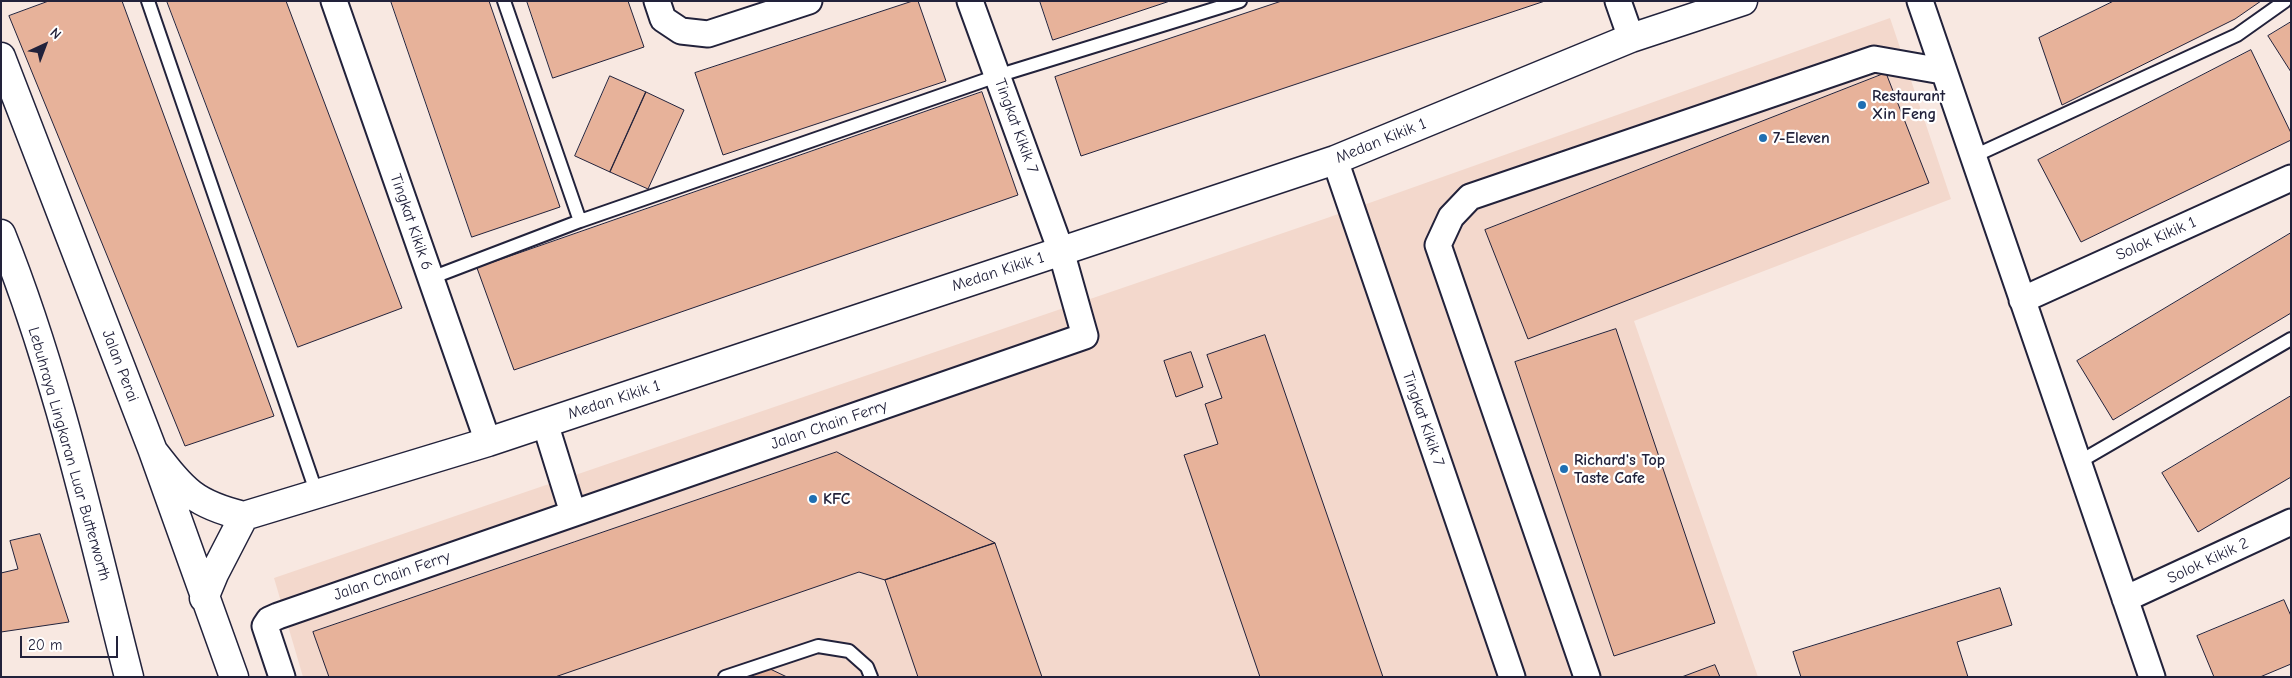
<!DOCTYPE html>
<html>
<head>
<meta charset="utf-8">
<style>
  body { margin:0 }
  #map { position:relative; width:2292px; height:678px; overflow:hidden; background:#f8e8e1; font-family:"Comic Neue",sans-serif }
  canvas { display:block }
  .frame { position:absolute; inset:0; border:2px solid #22223b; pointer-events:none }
  .north { position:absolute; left:20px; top:20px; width:50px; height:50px; -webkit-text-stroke:4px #fff; paint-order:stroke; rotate:43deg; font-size:14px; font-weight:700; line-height:20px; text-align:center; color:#22223b }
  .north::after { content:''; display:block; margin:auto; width:18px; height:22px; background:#22223b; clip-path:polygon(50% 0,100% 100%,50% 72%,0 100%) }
  .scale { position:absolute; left:20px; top:636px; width:98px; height:22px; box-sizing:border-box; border:2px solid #22223b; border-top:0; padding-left:6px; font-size:15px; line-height:18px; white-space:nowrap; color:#22223b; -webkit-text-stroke:4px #fff; paint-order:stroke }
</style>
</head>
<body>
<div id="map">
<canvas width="2292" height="678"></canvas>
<div class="frame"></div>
<div class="north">N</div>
<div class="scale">20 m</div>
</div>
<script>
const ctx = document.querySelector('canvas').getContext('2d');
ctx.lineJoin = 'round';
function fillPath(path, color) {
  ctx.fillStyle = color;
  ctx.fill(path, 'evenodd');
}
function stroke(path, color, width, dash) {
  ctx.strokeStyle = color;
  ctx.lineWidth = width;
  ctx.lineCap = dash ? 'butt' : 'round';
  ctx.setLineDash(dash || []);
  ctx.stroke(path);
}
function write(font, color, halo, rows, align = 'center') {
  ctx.font = font + ' "Comic Neue",sans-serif';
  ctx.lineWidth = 4.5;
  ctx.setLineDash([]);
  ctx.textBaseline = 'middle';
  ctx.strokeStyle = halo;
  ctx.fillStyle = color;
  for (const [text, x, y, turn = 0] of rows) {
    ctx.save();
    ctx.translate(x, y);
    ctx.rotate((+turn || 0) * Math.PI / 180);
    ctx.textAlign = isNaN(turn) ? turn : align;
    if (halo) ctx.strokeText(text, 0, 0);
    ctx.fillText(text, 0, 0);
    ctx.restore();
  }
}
fillPath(new Path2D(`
  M1890 18 1951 199 1634 321 1758 677H303L274 578 1327 218Z`), '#f3d8cc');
const building = new Path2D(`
  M49 1H122L274 416 185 446 9 16Z
  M167 1H286L402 308 298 347Z
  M391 1H489L560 207 472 237Z
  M527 1H628L644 47 553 78Z
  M913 1H918L946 81 723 155 695 73Z
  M1040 1H1170L1053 40Z
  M1282 1H1545L1081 156 1055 77Z
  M2114 1H2261L2235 19 2062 105 2039 38Z
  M2291 22V72L2268 36Z
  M2251 50 2291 133V140L2081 242 2038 160Z
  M1886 73 1929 183 1528 339 1485 230Z
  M610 76 646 92 610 172 575 156Z
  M646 92 684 110 648 189 610 172Z
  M982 92 1018 195 514 370 477 268Z
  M2291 233V313L2113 420 2077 361Z
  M1616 329 1715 623 1614 656 1515 362Z
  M1265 335 1383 677H1260L1184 455 1218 444 1205 404 1222 398 1207 355Z
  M1191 352 1203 387 1176 397 1164 361Z
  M2291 396V477L2198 532 2162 473Z
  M837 452 995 543 885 580 859 572 555 677H329L313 632Z
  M40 534 69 622 1 632V573L18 569 10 541Z
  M995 543 1042 677H918L885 580Z
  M2000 588 2012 625 1957 642 1968 677H1801L1793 652Z
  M2284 600 2291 616V664L2260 677H2214L2197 636Z
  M1715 665 1720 677H1682Z
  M768 668 787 677H743Z`);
fillPath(building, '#e7b29a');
stroke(building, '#22223b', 1);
const lane = new Path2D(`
  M148 1 317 494
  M504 1 580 221
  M1972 157 2237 35 2285 1
  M431 278 580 221 997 76 1240 1
  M2079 462 2291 339
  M725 677 818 646 849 651 867 667 871 677`);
const street = new Path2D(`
  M334 1 488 442
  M657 1 663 19 681 31 708 34 809 1
  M1618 1 1631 38
  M1920 1 2152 677
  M1335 160 1512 677
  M2022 300 2291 178
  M545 423 573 513
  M2125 599 2291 522
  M282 677 265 626 269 620 278 616 1085 336 1061 251 970 1
  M1587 677 1438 245 1451 217 1470 197 1874 59 1942 71`);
const secondary = new Path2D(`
  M1 57 153 451 234 677
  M153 451C184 491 194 504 244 516L488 442 1335 160 1631 38 1743 1
  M204 598 214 574 244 516`);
const highway = new Path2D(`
  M1 234C58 376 91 529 129 677`);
stroke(lane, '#22223b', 16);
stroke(street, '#22223b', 29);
stroke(secondary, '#22223b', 31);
stroke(highway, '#22223b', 31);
stroke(lane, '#fff', 12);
stroke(street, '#fff', 25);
stroke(secondary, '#fff', 28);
stroke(highway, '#fff', 28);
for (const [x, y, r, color] of [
  [1862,105,5,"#1f6fb2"],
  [1763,138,5,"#1f6fb2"],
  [1564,469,5,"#1f6fb2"],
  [813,499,5,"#1f6fb2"]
]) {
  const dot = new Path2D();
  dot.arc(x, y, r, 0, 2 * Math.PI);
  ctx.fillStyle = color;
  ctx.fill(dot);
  stroke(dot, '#fff', 2);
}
write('bold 16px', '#22223b', '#fff', [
  ["Restaurant",1872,96],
  ["Xin Feng",1872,114],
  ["7-Eleven",1773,138],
  ["Richard's Top",1574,460],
  ["Taste Cafe",1574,478],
  ["KFC",823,499]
], 'left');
write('16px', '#22223b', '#fff', [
  ["Tingkat Kikik 7",1016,126,70],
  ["Medan Kikik 1",1381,141,-22],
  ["Tingkat Kikik 6",411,222,71],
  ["Solok Kikik 1",2156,239,-24],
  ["Medan Kikik 1",998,272,-18],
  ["Jalan Perai",120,366,69],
  ["Medan Kikik 1",614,400,-18],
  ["Tingkat Kikik 7",1423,419,71],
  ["Jalan Chain Ferry",829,425,-19],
  ["Lebuhraya Lingkaran Luar Butterworth",69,454,74],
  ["Solok Kikik 2",2208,561,-25],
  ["Jalan Chain Ferry",392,576,-19]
]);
</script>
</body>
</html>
